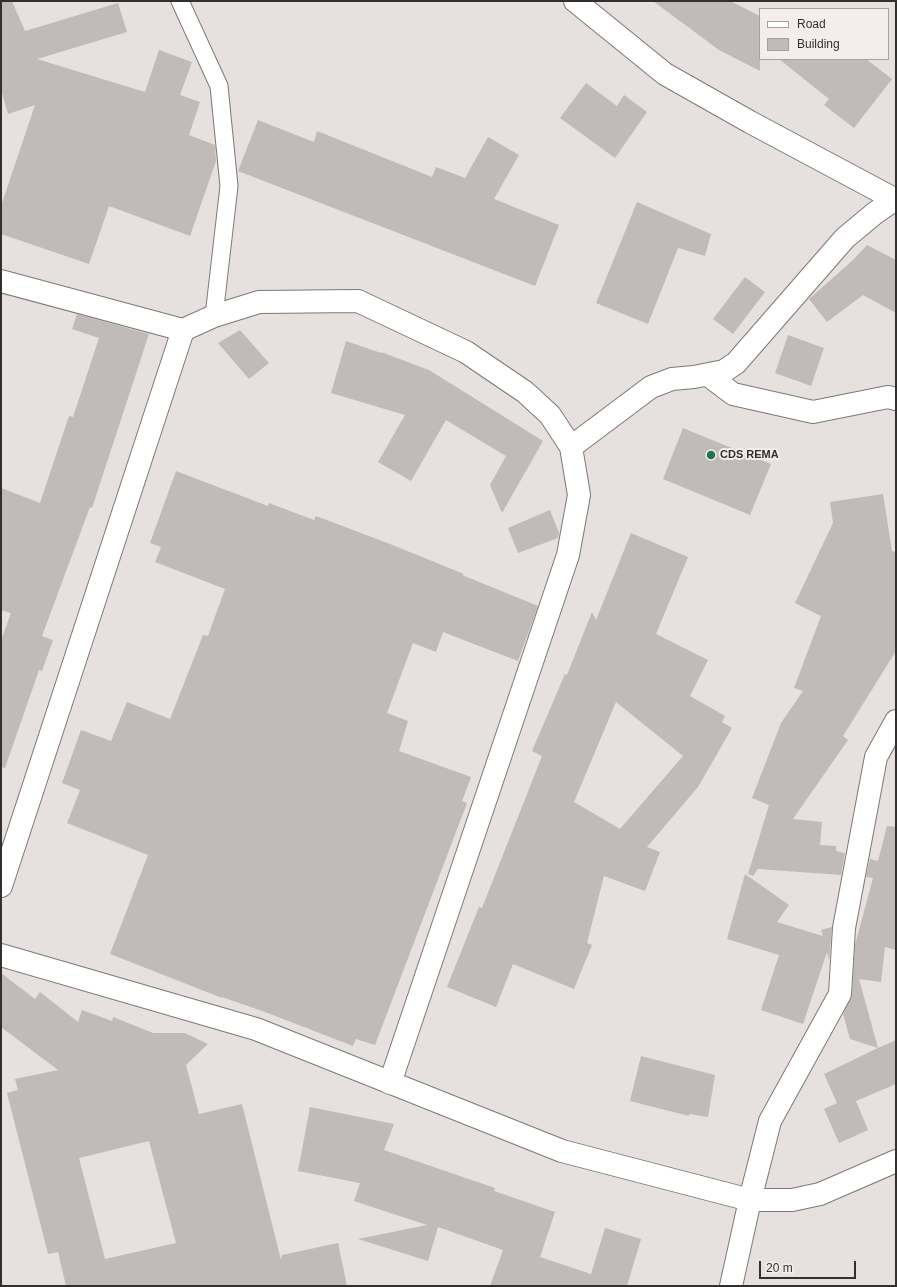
<!DOCTYPE html>
<html>
<head>
<meta charset="utf-8">
<style>
  body { margin:0 }
  #map { position:relative; width:897px; height:1287px; overflow:hidden; background:#e6e0de; font-family:Arial,sans-serif }
  canvas { display:block }
  .frame { position:absolute; inset:0; border:2px solid #32302f; pointer-events:none }
  .legend { position:absolute; left:759px; top:8px; width:130px; height:52px; box-sizing:border-box; background:#f4edec; border:1px solid #a6a1a0; margin:0; padding:5px 7px; list-style:none; font-size:12px; color:#32302f }
  .legend li { display:flex; align-items:center; gap:8px; height:20px }
  .legend b { width:20px; border:1px solid #a6a1a0 }
  .scale { position:absolute; left:759px; top:1261px; width:97px; height:18px; box-sizing:border-box; border:2px solid #32302f; border-top:0; padding-left:5px; font-size:12px; line-height:14px; white-space:nowrap; color:#32302f; -webkit-text-stroke:3px #f4edec; paint-order:stroke }
</style>
</head>
<body>
<div id="map">
<canvas width="897" height="1287"></canvas>
<div class="frame"></div>
<ul class="legend">
<li><b style="height:5px;background:#fff"></b>Road</li>
<li><b style="height:11px;background:#c0bab8"></b>Building</li>
</ul>
<div class="scale">20 m</div>
</div>
<script>
const ctx = document.querySelector('canvas').getContext('2d');
ctx.lineJoin = 'round';
function fillPath(path, color) {
  ctx.fillStyle = color;
  ctx.fill(path, 'evenodd');
}
function stroke(path, color, width, dash) {
  ctx.strokeStyle = color;
  ctx.lineWidth = width;
  ctx.lineCap = dash ? 'butt' : 'round';
  ctx.setLineDash(dash || []);
  ctx.stroke(path);
}
function write(font, color, halo, rows, align = 'center') {
  ctx.font = font + ' Arial,sans-serif';
  ctx.lineWidth = 4;
  ctx.setLineDash([]);
  ctx.textBaseline = 'middle';
  ctx.strokeStyle = halo;
  ctx.fillStyle = color;
  for (const [text, x, y, turn = 0] of rows) {
    ctx.save();
    ctx.translate(x, y);
    ctx.rotate((+turn || 0) * Math.PI / 180);
    ctx.textAlign = isNaN(turn) ? turn : align;
    if (halo) ctx.strokeText(text, 0, 0);
    ctx.fillText(text, 0, 0);
    ctx.restore();
  }
}
fillPath(new Path2D(`
  M1 1H12L25 31 118 3 127 32 37 59 145 92 159 50 192 62 180 95 200 102 189 135 215 145 216 161 190 236 109 206 89 264 1 234V206L35 105 8 114 1 89Z
  M653 1H730L760 16V71L719 50Z
  M779 59H866L892 79 854 128 824 105 829 99Z
  M586 83 617 106 624 95 647 112 615 158 560 118Z
  M258 120 314 142 317 131 432 177 436 167 465 178 488 137 519 155 494 199 559 225 535 286 238 171Z
  M637 202 711 234 705 256 678 248 648 324 596 303Z
  M867 245 896 260V313L863 295 827 322 809 299 853 260Z
  M745 277 765 292 733 334 713 319Z
  M77 314 149 334 92 508 90 507 42 636 53 640 42 671 39 670 5 768 1 767V640L11 613 1 610V488L40 503 69 416 73 417 99 338 72 329Z
  M240 330 269 363 249 379 218 343Z
  M788 335 824 348 811 386 775 373Z
  M346 341 381 353V352L429 370 543 441 502 513 490 485 506 456 446 420 411 481 378 462 405 415 331 393Z
  M683 428 771 464 750 515 663 479Z
  M176 471 268 506 269 503 314 520 316 516 390 544 464 574 462 575 538 606 518 661 443 632 436 652 413 643 387 713 408 721 399 751 471 777 462 801 467 803 375 1045 356 1039 353 1046 265 1012 222 997V998L110 954 148 855 67 823 80 790 62 783 81 730 111 741 127 702 170 719 203 635 208 636 225 589 155 562 161 547 150 543Z
  M883 494 892 551 896 552V651L843 736 848 740 793 819 822 822 820 845 836 846V851L845 853 841 875 758 869 753 876 748 874 769 805 752 798 781 723 803 691 794 688 821 616 795 603 833 523 830 502Z
  M550 510 559 533 558 538 518 553 508 528Z
  M631 533 688 557 656 634 708 660 690 696 725 716 722 722 732 728 698 787 647 847 660 852 645 891 604 876 587 943 592 945 574 989 513 964 496 1007 447 987 479 907 482 908 542 756 532 751 565 674 567 675 592 612 596 620ZM616 702 683 756 620 829 574 802Z
  M887 826 896 827V950L885 947 881 982 859 979 878 1048 896 1040V1084L856 1101 868 1130 839 1143 824 1109 837 1103 824 1074 878 1048 850 1039 843 1014 852 995 855 945 873 878 866 877 870 859 878 861Z
  M745 874 789 905 777 922 823 936 821 930 832 927 829 961 827 952 803 1024 761 1010 779 955 727 939Z
  M1 973 35 999 40 992 78 1022 82 1010 112 1021 113 1017 153 1033H185L208 1044 186 1065 199 1114 242 1104 281 1260 282 1255 338 1243 347 1286H66L58 1252 48 1254 7 1093 18 1090 15 1079 58 1070 1 1027ZM149 1141 176 1243 105 1259 79 1158Z
  M641 1056 715 1075 708 1117 689 1114V1116L630 1101Z
  M310 1107 394 1124 384 1150 495 1188 494 1191 555 1212 540 1257 591 1274 605 1228 641 1239 627 1286H490L503 1250 438 1227 428 1261 358 1239 427 1225 354 1201 360 1183 298 1171Z`), '#c0bab8');
const service = new Path2D(`
  M180 1 219 86 229 186 214 316`);
const minor = new Path2D(`
  M575 1 665 74 750 122 896 200
  M1 281 183 330
  M708 375 733 394 813 412 888 397 896 399
  M571 447 651 387 672 379 694 377 724 371 736 363 845 238 875 213 896 199
  M896 721 876 757 844 928 840 994 770 1121 750 1200H792L820 1194 896 1161
  M1 886 183 330 214 316 259 302 358 301 466 352 525 392 550 415 571 447 579 495 568 555 390 1083
  M1 955 256 1029 562 1151 750 1200 731 1286`);
stroke(service, '#7e7877', 19);
stroke(minor, '#7e7877', 24);
stroke(service, '#fff', 17);
stroke(minor, '#fff', 22);
for (const [x, y, r, color] of [
  [711,455,5,"#1e7548"]
]) {
  const dot = new Path2D();
  dot.arc(x, y, r, 0, 2 * Math.PI);
  ctx.fillStyle = color;
  ctx.fill(dot);
  stroke(dot, '#f4edec', 1.5);
}
write('bold 11px', '#32302f', '#f4edec', [
  ["CDS REMA",720,455]
], 'left');
</script>
</body>
</html>
